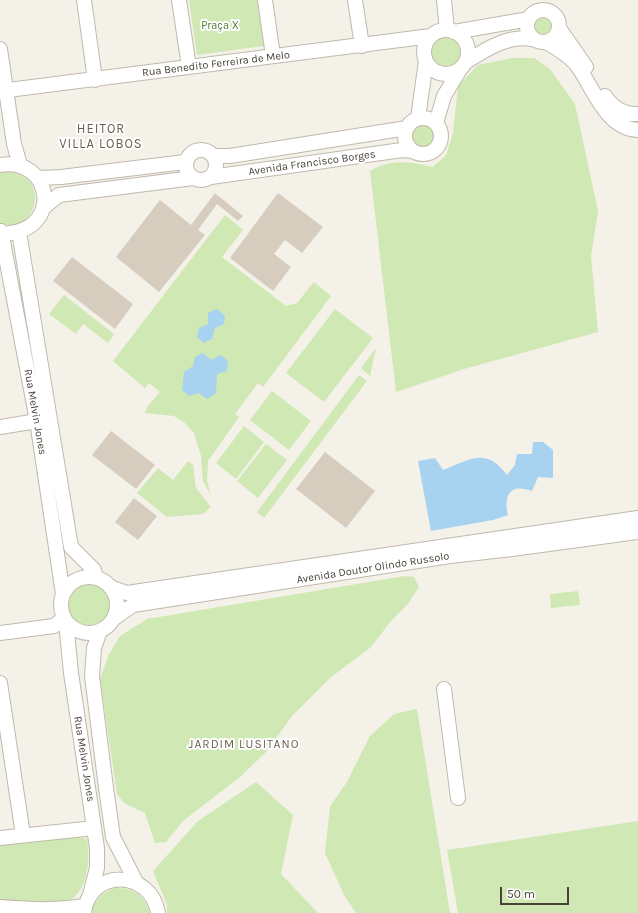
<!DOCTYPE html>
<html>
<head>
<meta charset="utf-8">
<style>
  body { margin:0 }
  #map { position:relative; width:638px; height:913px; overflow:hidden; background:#f4f1e9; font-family:Karla,sans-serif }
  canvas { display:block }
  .scale { position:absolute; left:500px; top:887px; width:69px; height:18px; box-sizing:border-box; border:2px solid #484238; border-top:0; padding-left:5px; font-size:12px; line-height:14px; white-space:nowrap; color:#484238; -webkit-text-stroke:3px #fff; paint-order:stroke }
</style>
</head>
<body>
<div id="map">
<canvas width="638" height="913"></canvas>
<div class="scale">50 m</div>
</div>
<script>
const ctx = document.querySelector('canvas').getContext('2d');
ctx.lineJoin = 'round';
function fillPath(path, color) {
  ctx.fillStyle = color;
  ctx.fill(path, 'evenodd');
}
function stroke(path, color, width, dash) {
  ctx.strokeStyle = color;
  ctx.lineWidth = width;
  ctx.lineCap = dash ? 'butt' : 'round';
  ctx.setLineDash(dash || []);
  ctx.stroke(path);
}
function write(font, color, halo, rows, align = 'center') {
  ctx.font = font + ' Karla,sans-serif';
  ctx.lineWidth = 4;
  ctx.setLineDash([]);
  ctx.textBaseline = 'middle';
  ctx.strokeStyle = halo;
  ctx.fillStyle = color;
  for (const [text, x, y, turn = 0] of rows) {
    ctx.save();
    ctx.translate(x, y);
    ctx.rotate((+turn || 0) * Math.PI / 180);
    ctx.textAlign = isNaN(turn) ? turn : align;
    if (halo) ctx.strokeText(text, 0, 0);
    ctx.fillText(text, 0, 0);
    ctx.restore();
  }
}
fillPath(new Path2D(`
  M189 0H257L264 46 197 55Z
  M531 26a12 12 0 1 1 24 0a12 12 0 1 1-24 0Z
  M428 52a18 18 0 1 1 36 0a18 18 0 1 1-36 0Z
  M512 58H534L550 69 575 104 598 211 591 256 598 332 464 369 396 392 370 171C391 158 411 162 433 167L446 155 453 133 458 86 478 65Z
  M409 136a14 14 0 1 1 28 0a14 14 0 1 1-28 0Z
  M8 171C54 177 35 237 0 223V173Z
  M225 215 243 230 222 257 286 306 297 303 314 282 331 296 263 387 258 383 235 414 239 417 208 461 207 481 211 496 203 481 201 456 194 433 185 423 174 416 145 413 147 407 160 392 149 383 145 388 113 361Z
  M64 295 114 334 108 343 83 324 76 334 49 314Z
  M335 309 373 338 324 402 286 373Z
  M376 348 370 376 361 368Z
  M359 375 367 381 264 518 257 512Z
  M272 391 311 421 289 450 250 420Z
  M244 426 264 442 236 479 216 463Z
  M266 444 287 460 258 498 237 481Z
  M188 461 193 465 196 488 211 507 203 514 167 517 137 493 158 468 173 480Z
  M405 576 414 577 419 587 407 605 391 621 371 647 330 678 292 716 266 752 240 777 183 821 166 842 155 843 145 813 124 803 117 794 100 679 109 654 120 636 147 619Z
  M65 605a24 24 0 1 1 48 0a24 24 0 1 1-48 0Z
  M578 591 580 605 551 608 550 594Z
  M417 709 450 913H356L344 895 325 853 330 806 347 782 370 736 394 714Z
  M256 782 293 815 281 874 318 913H167V905L153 871 198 821Z
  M638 821V913H458L447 850Z
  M79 837 87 839C91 858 88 896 64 903 56 906 12 901 0 900V845Z
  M113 888C132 887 144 894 150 913H92C93 900 102 894 113 888Z`), '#d0e8b3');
fillPath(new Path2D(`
  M217 309 225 316 224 324 215 328 212 339 204 343 197 337 199 328 208 324V313Z
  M203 353 211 360 220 355 228 361 227 371 217 374 216 393 207 399 199 393 189 396 182 390 184 372 193 366 195 357Z
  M533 442H543L553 450V478L538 477 532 491C511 483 503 494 508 515L493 520 431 531 418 461 435 458 443 470C471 459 486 447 507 475L515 465 517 454H532Z`), '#a7d3f0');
fillPath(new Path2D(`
  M215 193 243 216 238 221 217 204 198 230 205 235 159 292 116 257 160 200 191 225Z
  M278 193 323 227 302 253 285 240 274 254 291 267 273 291 230 258Z
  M72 257 133 304 115 329 53 281Z
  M111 431 155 465 136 489 92 455Z
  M325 452 375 491 346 528 296 489Z
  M134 498 157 516 138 540 115 522Z`), '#d6cdbf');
const minor = new Path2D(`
  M84 0 95 80
  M179 0 189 67
  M265 0 273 56
  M355 0 362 46
  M444 0 447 30
  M527 26a16 16 0 1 1 32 0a16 16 0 1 1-32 0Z
  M559 28 586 67
  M424 52a22 22 0 1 1 44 0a22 22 0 1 1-44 0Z
  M454 32 529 19
  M546 42C557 48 568 55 576 64 593 86 605 129 638 130
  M0 49 14 144 20 165
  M466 62C486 49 508 35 532 39
  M0 91 431 36
  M605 96C613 108 624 115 638 114
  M405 136a18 18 0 1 1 36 0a18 18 0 1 1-36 0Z
  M418 118 426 61
  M436 123 444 96 459 71
  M186 165a15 15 0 1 1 30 0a15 15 0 1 1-30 0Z
  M214 156H230L407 128
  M0 165C52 157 62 227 10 233
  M211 177 402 150 413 151
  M38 178 61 177 185 162
  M44 207 59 195 193 178
  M1 231 37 421 63 594
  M19 232 71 547 94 570 96 578
  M0 427 37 421
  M61 605a28 28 0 1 1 56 0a28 28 0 1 1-56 0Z
  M110 587 127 593 638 518
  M113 619 133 605 450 556 512 549 638 532
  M66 622 71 673 97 848V868L90 895
  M100 631 94 648 92 676 106 788 113 837 136 882
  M0 633 54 626 64 618
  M0 683 23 835
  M444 689 458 798
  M0 838 94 828
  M0 907C28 909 56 911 84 906
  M84 913C89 868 151 869 158 913`);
stroke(minor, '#c0b9ac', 16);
stroke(minor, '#fff', 14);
write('11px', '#497a2b', '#fff', [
  ["Praça X",220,26]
]);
write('11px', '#484238', '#fff', [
  ["Rua Benedito Ferreira de Melo",216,64,-7],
  ["Avenida Francisco Borges",312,163,-8],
  ["Rua Melvin Jones",35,412,80],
  ["Avenida Doutor Olindo Russolo",373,568,-9],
  ["Rua Melvin Jones",84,759,81]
]);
ctx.letterSpacing = '1px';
write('12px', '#6b5f4f', '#fff', [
  ["JARDIM LUSITANO",244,745]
]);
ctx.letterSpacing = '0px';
ctx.letterSpacing = '1px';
write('13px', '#6b5f4f', '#fff', [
  ["HEITOR",101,129],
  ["VILLA LOBOS",101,144]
]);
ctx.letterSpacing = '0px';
</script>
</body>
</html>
